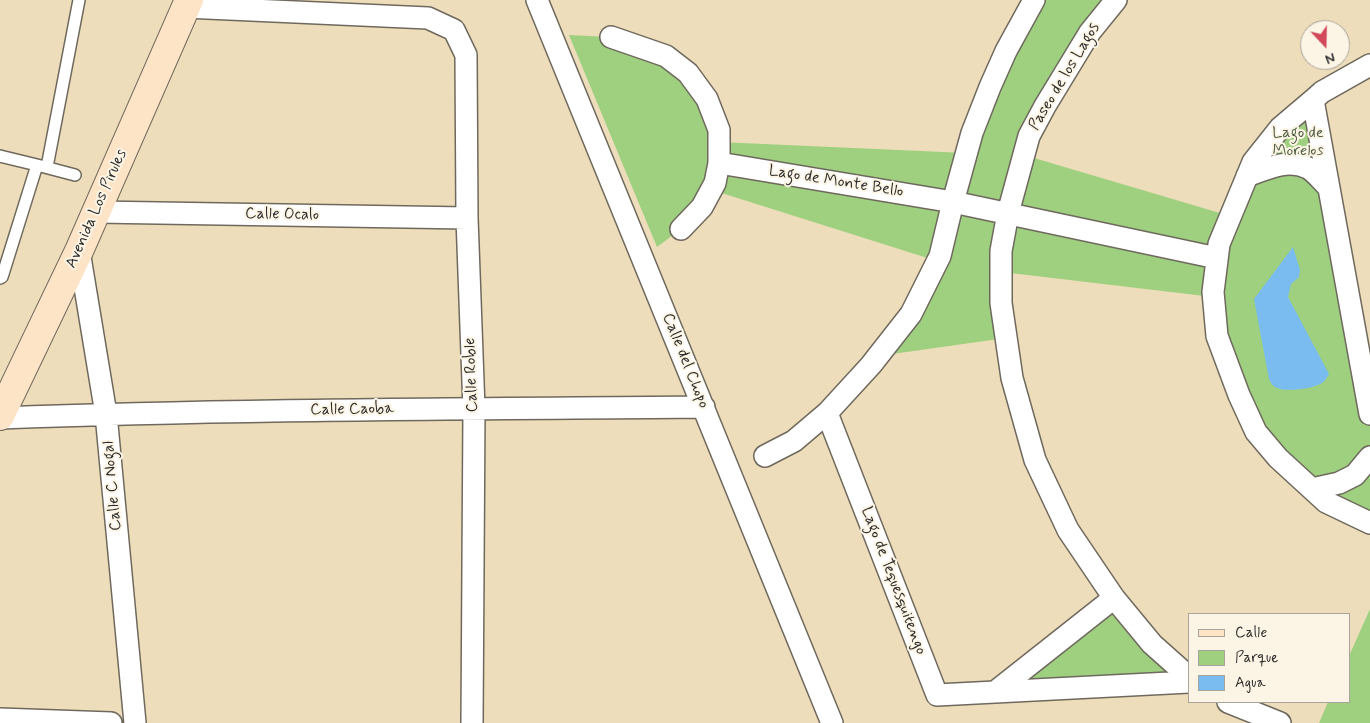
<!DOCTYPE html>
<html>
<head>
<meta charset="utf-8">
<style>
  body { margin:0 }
  #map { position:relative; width:1370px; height:723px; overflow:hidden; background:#eeddba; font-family:Mynerve,sans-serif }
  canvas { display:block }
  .legend { position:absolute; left:1188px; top:613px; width:162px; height:90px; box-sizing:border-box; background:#fcf5e5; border:1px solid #a8a49b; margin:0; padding:6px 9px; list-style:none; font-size:15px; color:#2b2b2b }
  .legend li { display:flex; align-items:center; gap:10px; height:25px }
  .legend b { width:25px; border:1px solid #a8a49b }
  .north { position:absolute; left:1300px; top:20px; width:50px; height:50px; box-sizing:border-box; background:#fcf5e5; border:1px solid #a8a49b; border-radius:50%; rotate:159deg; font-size:14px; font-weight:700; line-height:20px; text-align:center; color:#2b2b2b }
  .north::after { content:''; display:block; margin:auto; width:18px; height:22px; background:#d1495b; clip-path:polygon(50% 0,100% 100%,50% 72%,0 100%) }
</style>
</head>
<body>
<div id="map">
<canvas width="1370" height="723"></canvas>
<ul class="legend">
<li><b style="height:6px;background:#fee4c6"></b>Calle</li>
<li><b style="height:14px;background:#9ed080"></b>Parque</li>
<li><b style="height:14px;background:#7abcef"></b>Agua</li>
</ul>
<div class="north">N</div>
</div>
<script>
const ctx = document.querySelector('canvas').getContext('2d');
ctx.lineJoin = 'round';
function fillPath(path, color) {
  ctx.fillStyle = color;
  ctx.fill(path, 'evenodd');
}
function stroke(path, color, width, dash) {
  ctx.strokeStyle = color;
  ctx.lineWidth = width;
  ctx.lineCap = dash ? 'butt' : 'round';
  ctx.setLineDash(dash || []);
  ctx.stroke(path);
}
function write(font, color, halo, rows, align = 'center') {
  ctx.font = font + ' Mynerve,sans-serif';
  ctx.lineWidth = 4;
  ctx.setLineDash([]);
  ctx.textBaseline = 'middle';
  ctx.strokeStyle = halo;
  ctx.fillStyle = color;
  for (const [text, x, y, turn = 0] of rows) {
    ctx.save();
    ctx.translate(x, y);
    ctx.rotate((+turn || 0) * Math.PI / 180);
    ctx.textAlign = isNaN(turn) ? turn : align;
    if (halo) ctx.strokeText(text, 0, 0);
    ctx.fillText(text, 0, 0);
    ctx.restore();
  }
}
fillPath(new Path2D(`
  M1034 0H1116L1024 155 1230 216 1238 197 1313 100 1370 414V523L1256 432 1213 297 1002 272 1006 338 878 356 937 261 712 190 681 229 657 247 569 35 611 37 688 73 719 142 966 153Z
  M1114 598 1189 677 995 692Z
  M1370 609V723H1319L1328 702H1349V656Z`), '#9ed080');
fillPath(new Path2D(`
  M1293 247 1300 270 1299 277 1291 284 1288 297 1329 374C1327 377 1325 381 1322 383 1312 389 1287 392 1277 388 1272 386 1271 383 1269 379L1254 299Z`), '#7abcef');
const lane = new Path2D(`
  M0 156 37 165
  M47 167 79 0
  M0 278 2 277 37 165 75 175`);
const street = new Path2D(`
  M537 0 832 723
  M1116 0 1090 32 1045 106 1029 136 1008 213 1001 251V303L1012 378 1035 460 1068 530 1114 598 1152 644 1189 677
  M185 7 428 18 454 30 466 55 467 218 474 409 472 723
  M611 37 666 56 688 73 707 99 719 130V163L715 183 702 207 681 229
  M1370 65 1322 92 1313 100 1280 128 1253 162 1219 244 1213 292 1217 336 1239 395 1256 432 1278 458 1326 502 1370 523
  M1313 100 1370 414
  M719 163 953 202 1217 258
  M1247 176C1266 169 1288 158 1308 168 1315 172 1322 181 1328 187
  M97 212 467 218
  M79 251 106 414 135 723
  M827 413 937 695 1189 682
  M0 418C234 409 469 409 704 407
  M765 456 794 441 827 413 871 365 911 314 940 256 953 202 972 133 990 87 1006 51 1034 0
  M1312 489 1339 483 1355 475 1370 457
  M995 692 1114 598
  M1228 702 1280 723
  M0 719 111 723`);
const secondary = new Path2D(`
  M0 416 79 251 189 0`);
stroke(lane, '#6f695d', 14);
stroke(street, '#6f695d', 24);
stroke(secondary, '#6f695d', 30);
stroke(lane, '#fff', 11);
stroke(street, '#fff', 21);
stroke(secondary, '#fee4c6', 28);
write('16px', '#2b2b2b', '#fcf5e5', [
  ["Paseo de los Lagos",1065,77,-59],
  ["Lago de Monte Bello",836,182,9],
  ["Avenida Los Pirules",97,209,-66],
  ["Calle Ocalo",282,215,1],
  ["Calle del Chopo",685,361,68],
  ["Calle Roble",472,375,-92],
  ["Calle Caoba",352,410,-1],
  ["Calle C Nogal",113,486,-95],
  ["Lago de Tequesquitengo",893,581,69]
]);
write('16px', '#4e5d44', '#fcf5e5', [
  ["Lago de",1298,134],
  ["Morelos",1298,152]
]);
</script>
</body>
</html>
